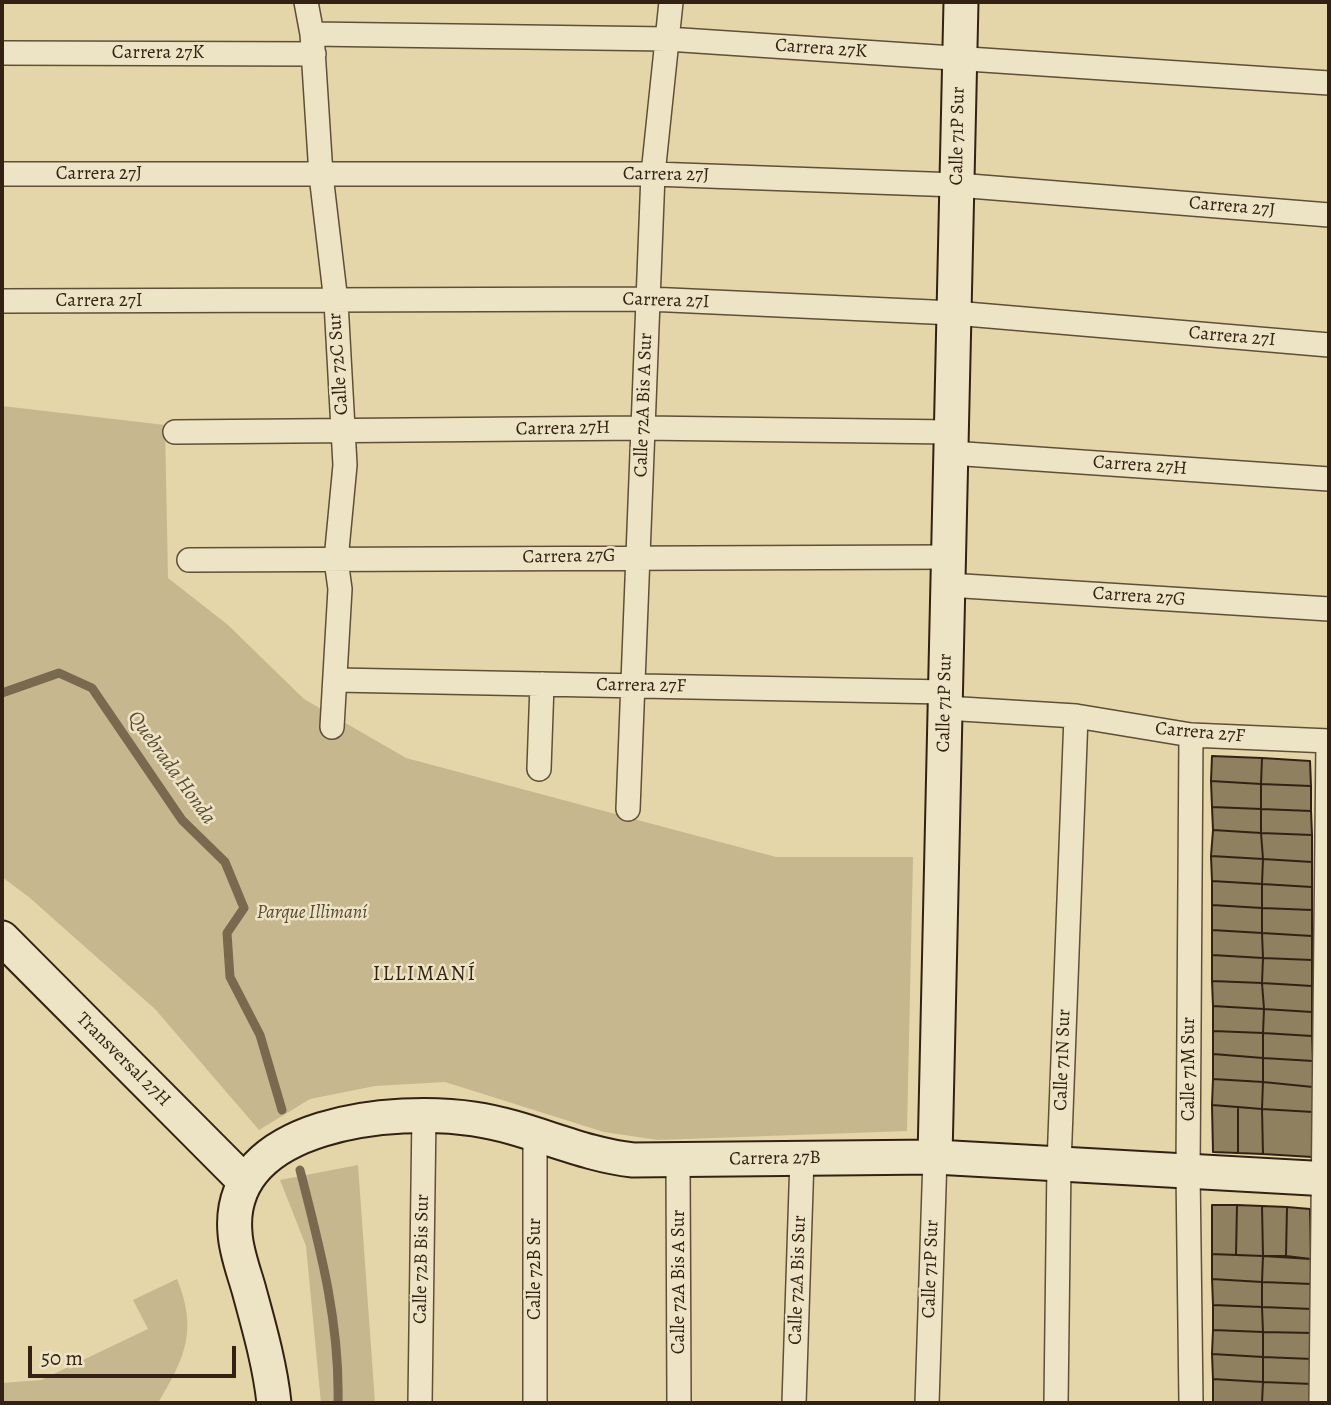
<!DOCTYPE html>
<html>
<head>
<meta charset="utf-8">
<style>
  body { margin:0 }
  #map { position:relative; width:1331px; height:1405px; overflow:hidden; background:#e4d6a8; font-family:Alegreya,serif }
  canvas { display:block }
  .frame { position:absolute; inset:0; border:4px solid #332213; pointer-events:none }
  .scale { position:absolute; left:28px; top:1346px; width:208px; height:32px; box-sizing:border-box; border:4px solid #332213; border-top:0; padding-left:9px; font-size:21px; line-height:24px; white-space:nowrap; color:#332213; -webkit-text-stroke:5px #ede4c6; paint-order:stroke }
</style>
</head>
<body>
<div id="map">
<canvas width="1331" height="1405"></canvas>
<div class="frame"></div>
<div class="scale">50 m</div>
</div>
<script>
const ctx = document.querySelector('canvas').getContext('2d');
ctx.lineJoin = 'round';
function fillPath(path, color) {
  ctx.fillStyle = color;
  ctx.fill(path, 'evenodd');
}
function stroke(path, color, width, dash) {
  ctx.strokeStyle = color;
  ctx.lineWidth = width;
  ctx.lineCap = dash ? 'butt' : 'round';
  ctx.setLineDash(dash || []);
  ctx.stroke(path);
}
function write(font, color, halo, rows, align = 'center') {
  ctx.font = font + ' Alegreya,serif';
  ctx.lineWidth = 5;
  ctx.setLineDash([]);
  ctx.textBaseline = 'middle';
  ctx.strokeStyle = halo;
  ctx.fillStyle = color;
  for (const [text, x, y, turn = 0] of rows) {
    ctx.save();
    ctx.translate(x, y);
    ctx.rotate((+turn || 0) * Math.PI / 180);
    ctx.textAlign = isNaN(turn) ? turn : align;
    if (halo) ctx.strokeText(text, 0, 0);
    ctx.fillText(text, 0, 0);
    ctx.restore();
  }
}
fillPath(new Path2D(`
  M2 406 165 425 168 578 228 625 304 699 406 758 776 857H913L907 1131 658 1140 604 1132 445 1082 375 1086 310 1099 259 1130 155 1009 30 898 2 877Z
  M358 1165 375 1403H321L306 1246 280 1180Z
  M177 1279C198 1330 185 1358 158 1403H2V1383L41 1380 148 1329 133 1300Z`), '#c6b78f');
stroke(new Path2D(`
  M2 693 59 673 92 688 182 820 225 862 244 908 227 933 230 977 260 1035 282 1110
  M300 1170C320 1248 340 1322 338 1403`), '#79694e', 9);
const building = new Path2D(`
  M1212 756 1262 758 1261 784 1211 781Z
  M1262 758 1310 761 1311 786 1261 784Z
  M1211 781 1261 784V809L1212 807Z
  M1261 784 1311 786V811L1261 809Z
  M1212 807 1261 809V833L1213 830Z
  M1261 809 1311 811 1312 835 1261 833Z
  M1213 830 1261 833 1263 859 1211 856Z
  M1261 833 1312 835V862L1263 859Z
  M1211 856 1263 859 1262 884 1212 881Z
  M1263 859 1312 862V887L1262 884Z
  M1212 881 1262 884V908L1212 905Z
  M1262 884 1312 887V910L1262 908Z
  M1212 905 1262 908V933L1212 930Z
  M1262 908 1312 910V936L1262 933Z
  M1212 930 1262 933 1263 958 1212 955Z
  M1262 933 1312 936V960L1263 958Z
  M1212 955 1263 958 1262 983 1212 981Z
  M1263 958 1312 960V986L1262 983Z
  M1212 981 1262 983 1264 1009 1213 1006Z
  M1262 983 1312 986V1012L1264 1009Z
  M1213 1006 1264 1009 1263 1033 1213 1031Z
  M1264 1009 1312 1012V1036L1263 1033Z
  M1213 1031 1263 1033V1058L1213 1054Z
  M1263 1033 1312 1036 1313 1061 1263 1058Z
  M1213 1054 1263 1058V1082L1213 1079Z
  M1263 1058 1313 1061V1087L1263 1082Z
  M1213 1079 1263 1082 1262 1109 1212 1105Z
  M1263 1082 1313 1087V1112L1262 1109Z
  M1212 1105 1238 1107V1153L1213 1152Z
  M1238 1107 1262 1109 1263 1154 1238 1153Z
  M1262 1109 1313 1112 1312 1157 1263 1154Z
  M1212 1205H1237L1236 1255 1212 1254Z
  M1237 1205 1262 1206 1263 1256 1236 1255Z
  M1262 1206 1287 1207 1286 1256H1263Z
  M1287 1207 1310 1209 1311 1259 1286 1256Z
  M1212 1254 1263 1256 1262 1282 1212 1279Z
  M1263 1256 1311 1259 1312 1284 1262 1282Z
  M1212 1279 1262 1282V1307L1213 1305Z
  M1262 1282 1312 1284V1309L1262 1307Z
  M1213 1305 1262 1307 1263 1332 1213 1330Z
  M1262 1307 1312 1309 1313 1333 1263 1332Z
  M1213 1330 1263 1332V1357L1212 1354Z
  M1263 1332 1313 1333 1312 1359 1263 1357Z
  M1212 1354 1263 1357V1382L1213 1379Z
  M1263 1357 1312 1359V1384L1263 1382Z
  M1213 1379 1263 1382 1262 1403H1213Z
  M1263 1382 1312 1384 1313 1403H1262Z`);
fillPath(building, '#8f8060');
stroke(building, '#332213', 2);
const street = new Path2D(`
  M306 2 312 34 321 175 336 302 345 465 336 560 340 589 332 727
  M312 34 667 39 1329 83
  M2 53 314 54
  M2 174H653L957 185 1329 215
  M2 301 648 299 954 313 1329 345
  M175 432 643 428 951 432
  M951 453 1329 479
  M189 560 949 557
  M948 585 1329 609
  M337 680 945 692
  M945 708 1076 716 1191 735 1329 741
  M539 769 542 684
  M628 809 653 174 671 2
  M535 1135V1403
  M678 1161 679 1403
  M420 1403 424 1114
  M794 1403 802 1158
  M927 1403 935 1157
  M1056 1403 1059 1164 1076 716
  M1191 1403 1188 1171 1191 735
  M1321 1403 1328 741`);
const secondary = new Path2D(`
  M2 938 245 1182
  M935 1157 961 2
  M274 1403C270 1365 259 1327 249 1290 244 1272 236 1252 235 1233 225 1121 397 1107 474 1119 529 1127 578 1154 633 1160L935 1157 1329 1179`);
stroke(street, '#5f4f38', 26);
stroke(secondary, '#332213', 37);
stroke(street, '#ede4c6', 23);
stroke(secondary, '#ede4c6', 33);
write('19px', '#332213', '#ede4c6', [
  ["Carrera 27K",821,49,4],
  ["Carrera 27K",158,53],
  ["Calle 71P Sur",958,136,-89],
  ["Carrera 27J",99,174],
  ["Carrera 27J",666,175,1],
  ["Carrera 27J",1232,207,5],
  ["Carrera 27I",99,301],
  ["Carrera 27I",666,301,2],
  ["Carrera 27I",1232,337,5],
  ["Calle 72C Sur",339,364,-94],
  ["Calle 72A Bis A Sur",644,405,-88],
  ["Carrera 27H",563,429,-1],
  ["Carrera 27H",1140,466,4],
  ["Carrera 27G",569,557,-1],
  ["Carrera 27G",1139,597,4],
  ["Carrera 27F",641,686,1],
  ["Calle 71P Sur",945,703,-89],
  ["Carrera 27F",1200,733,5],
  ["Transversal 27H",123,1060,45],
  ["Calle 71N Sur",1063,1060,-88],
  ["Calle 71M Sur",1189,1069,-90],
  ["Carrera 27B",775,1159,-1],
  ["Calle 72B Bis Sur",422,1259,-89],
  ["Calle 72B Sur",535,1269,-90],
  ["Calle 71P Sur",931,1269,-88],
  ["Calle 72A Bis Sur",798,1280,-88],
  ["Calle 72A Bis A Sur",679,1282,-90]
]);
write('italic 19px', '#584732', '#ede4c6', [
  ["Parque Illimaní",312,913]
]);
write('italic 21px', '#5c4c35', '#ede4c6', [
  ["Quebrada Honda",171,768,54]
]);
ctx.letterSpacing = '2px';
write('21px', '#332213', '#ede4c6', [
  ["ILLIMANÍ",425,975]
]);
ctx.letterSpacing = '0px';
</script>
</body>
</html>
